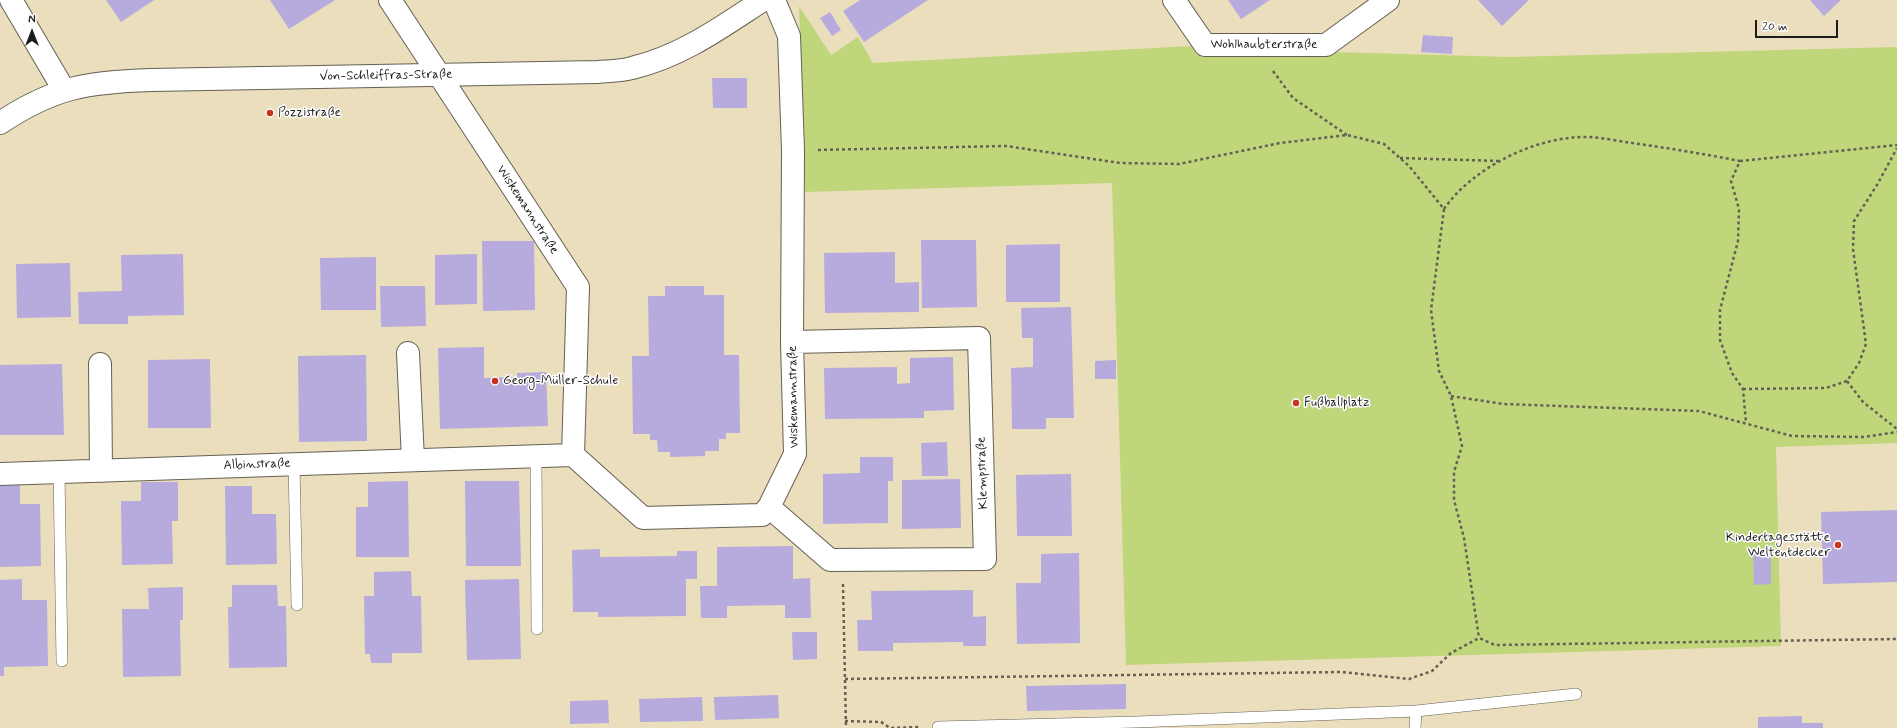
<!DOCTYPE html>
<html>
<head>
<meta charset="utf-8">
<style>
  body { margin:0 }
  #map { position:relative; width:1897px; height:728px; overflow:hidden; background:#ebdebc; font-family:Mynerve,sans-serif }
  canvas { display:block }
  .north { position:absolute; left:12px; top:12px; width:40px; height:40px; -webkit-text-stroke:3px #fff; paint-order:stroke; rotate:0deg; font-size:11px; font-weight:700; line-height:16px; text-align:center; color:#1c1c1c }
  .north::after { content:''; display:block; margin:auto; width:14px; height:18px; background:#1c1c1c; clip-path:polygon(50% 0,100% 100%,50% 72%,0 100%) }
  .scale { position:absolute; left:1755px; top:20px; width:83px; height:18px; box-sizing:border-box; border:2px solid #1c1c1c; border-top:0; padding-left:5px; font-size:12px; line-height:14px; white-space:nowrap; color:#1c1c1c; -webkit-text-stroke:3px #fff; paint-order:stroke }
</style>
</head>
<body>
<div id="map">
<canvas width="1897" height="728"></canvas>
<div class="north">N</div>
<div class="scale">20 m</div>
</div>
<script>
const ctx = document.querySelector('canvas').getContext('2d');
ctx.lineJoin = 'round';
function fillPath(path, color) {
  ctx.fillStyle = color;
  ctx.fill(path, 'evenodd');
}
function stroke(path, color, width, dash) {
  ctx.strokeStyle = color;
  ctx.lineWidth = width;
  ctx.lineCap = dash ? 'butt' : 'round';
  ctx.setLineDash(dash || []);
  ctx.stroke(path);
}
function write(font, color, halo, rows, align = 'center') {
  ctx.font = font + ' Mynerve,sans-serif';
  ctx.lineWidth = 3;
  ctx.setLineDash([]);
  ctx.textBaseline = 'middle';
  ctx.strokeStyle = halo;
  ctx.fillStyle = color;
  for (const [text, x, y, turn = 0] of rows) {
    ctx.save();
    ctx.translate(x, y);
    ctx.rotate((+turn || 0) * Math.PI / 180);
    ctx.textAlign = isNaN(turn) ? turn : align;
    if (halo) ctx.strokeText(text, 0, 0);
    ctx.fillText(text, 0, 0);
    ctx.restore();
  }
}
fillPath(new Path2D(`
  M799 6 831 55 858 37 873 63 1191 46 1197 55 1334 52 1510 57 1897 47V443L1776 447 1781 646 1126 665 1112 183 805 192Z`), '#c0d67a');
fillPath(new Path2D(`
  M106 0H154L121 22Z
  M270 0H335L289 29Z
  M860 0H928L864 42 843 11Z
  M1228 0H1270L1241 19Z
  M1478 0H1529L1502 26Z
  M1810 0H1841L1824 16Z
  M830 12 841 30 832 36 820 18Z
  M1423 35 1453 37 1452 54 1421 52Z
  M712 78H747V108H713Z
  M921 240H976L977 307 922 308Z
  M482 241H534L535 310 483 311Z
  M1060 244V302H1006V245Z
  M895 252V283L919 282V312L825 313 824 253Z
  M183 254 184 315 128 316V324H79L78 292 122 291 121 255Z
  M477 254V304L435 305V255Z
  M376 257V310H321L320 258Z
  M70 263 71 317 17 318 16 264Z
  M380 286H425L426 326 381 327Z
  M665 286H704V295H724V355H739L740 433H726V439H719V451H705V456L670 457V452H658L657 440H650V434H633L632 356H649L648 296H665Z
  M1071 307 1074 418H1046V429H1012L1011 368 1033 367V338H1022L1021 308Z
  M484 347V378L517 377V373L546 372 548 426 440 429 438 348Z
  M366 355 367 441 299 442 298 356Z
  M953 357 954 410 924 411V418L825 419 824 368 897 367V384L910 383V358Z
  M210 359 211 428H148V360Z
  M1116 360V379H1095V361Z
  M62 364 64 435H0V365Z
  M947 442 948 476H922L921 443Z
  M860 457H893V481H888V523L823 524V474L860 473Z
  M1071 474 1072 536H1017L1016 475Z
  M960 479 961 528 902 529V480Z
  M408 481 409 557H356V507H368V482Z
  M465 481H519L521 566H466Z
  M141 482H178V521H172L173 564 122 565 121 501H141Z
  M0 485H20V504H40L41 566 0 567Z
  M225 486H252V514H276L277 564 226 565Z
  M1897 510V582L1823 584 1821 512Z
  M793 546V579L810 578 811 618H785V605L727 606V618H701L700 586H717V547Z
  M600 549V557L677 556V551H697V579H686V616L598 617V612H573L572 550Z
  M1771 552V584L1754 585 1753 553Z
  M1079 553 1080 643 1017 644 1016 583H1041V554Z
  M411 571 412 596H421L422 653H392V663H371L370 654H365L364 596H374V572Z
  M22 579V600H47L48 666 4 667V676H0V580Z
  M519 579 521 659 467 660 465 580Z
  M232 585H277L278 606H286L287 667 229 668 228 607H232Z
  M183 587V620H180L181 676 123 677 122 609H149L148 588Z
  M973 590V617L986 616V646H963V642L893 643V651H858L857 620H872L871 591Z
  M792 632H817V659L793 660Z
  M1126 684V709L1027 711 1026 686Z
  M778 695 779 718 715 720 714 697Z
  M702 697 703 721 640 722 639 699Z
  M608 700 609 723 570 724V701Z
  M1802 716V723H1823V728H1758V717Z`), '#b6abdc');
const lane = new Path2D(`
  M536 457 537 629
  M294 464 297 605
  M59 472 62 661
  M938 727 1137 722 1416 711 1576 694
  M1415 728 1416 711`);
const street = new Path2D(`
  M11 0 64 90
  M390 0 578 287 573 455 643 518 762 515 769 507 795 454 792 342 793 150 789 36 774 0
  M1174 0 1205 45H1326L1388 0
  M0 123C54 87 88 82 151 80L598 72C609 71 621 71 632 68 682 56 720 28 763 0
  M408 353 413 460
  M100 364 101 471
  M0 474 573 455
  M769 507 830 560 985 559 979 338 792 342`);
stroke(lane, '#646054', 12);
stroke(street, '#646054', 24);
stroke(new Path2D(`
  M1273 71 1293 98 1347 135
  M818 150 1006 146 1120 163 1179 164 1280 143 1347 135 1384 144 1409 166 1444 209 1431 310 1439 371 1451 396 1462 446 1454 472V500L1464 538 1479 638
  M1400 158 1499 161
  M1740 161 1897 145
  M1444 209C1473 167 1538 135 1590 137 1604 138 1619 141 1632 143 1668 148 1704 154 1740 161L1731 181 1739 209 1738 241 1720 310V340L1732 373 1743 389 1746 423
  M1847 381 1863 402 1897 429
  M1743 389 1826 388 1847 381 1859 363 1866 344 1853 249 1854 221 1877 185 1897 148
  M1451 396 1503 404 1699 411 1792 436 1864 437 1897 432
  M843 584 846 728
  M845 679 1342 672 1409 679 1432 671 1451 653 1479 638 1495 645 1897 639
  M845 721 881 722 890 728 919 727`), '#646054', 2.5, [3, 3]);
stroke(lane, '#fff', 11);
stroke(street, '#fff', 22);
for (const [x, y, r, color] of [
  [270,113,4,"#c8321e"],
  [495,381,4,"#c8321e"],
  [1296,403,4,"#c8321e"],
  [1838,545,4,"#c8321e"]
]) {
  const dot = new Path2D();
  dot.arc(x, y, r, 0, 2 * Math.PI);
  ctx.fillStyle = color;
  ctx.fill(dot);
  stroke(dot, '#fff', 1.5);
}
write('13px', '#1c1c1c', '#fff', [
  ["Wohlhaubterstraße",1264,45],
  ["Von-Schleiffras-Straße",386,76,-1],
  ["Wiskemannstraße",527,210,57],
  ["Wiskemannstraße",794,397,-91],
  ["Albinstraße",257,465,-2],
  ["Klempstraße",983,473,-92]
]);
write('13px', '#1c1c1c', '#fff', [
  ["Pozzistraße",278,113],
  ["Georg-Müller-Schule",503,381],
  ["Fußballplatz",1304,403],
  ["Kindertagesstätte",1830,538,"right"],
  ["Weltentdecker",1830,553,"right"]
], 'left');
</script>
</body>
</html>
